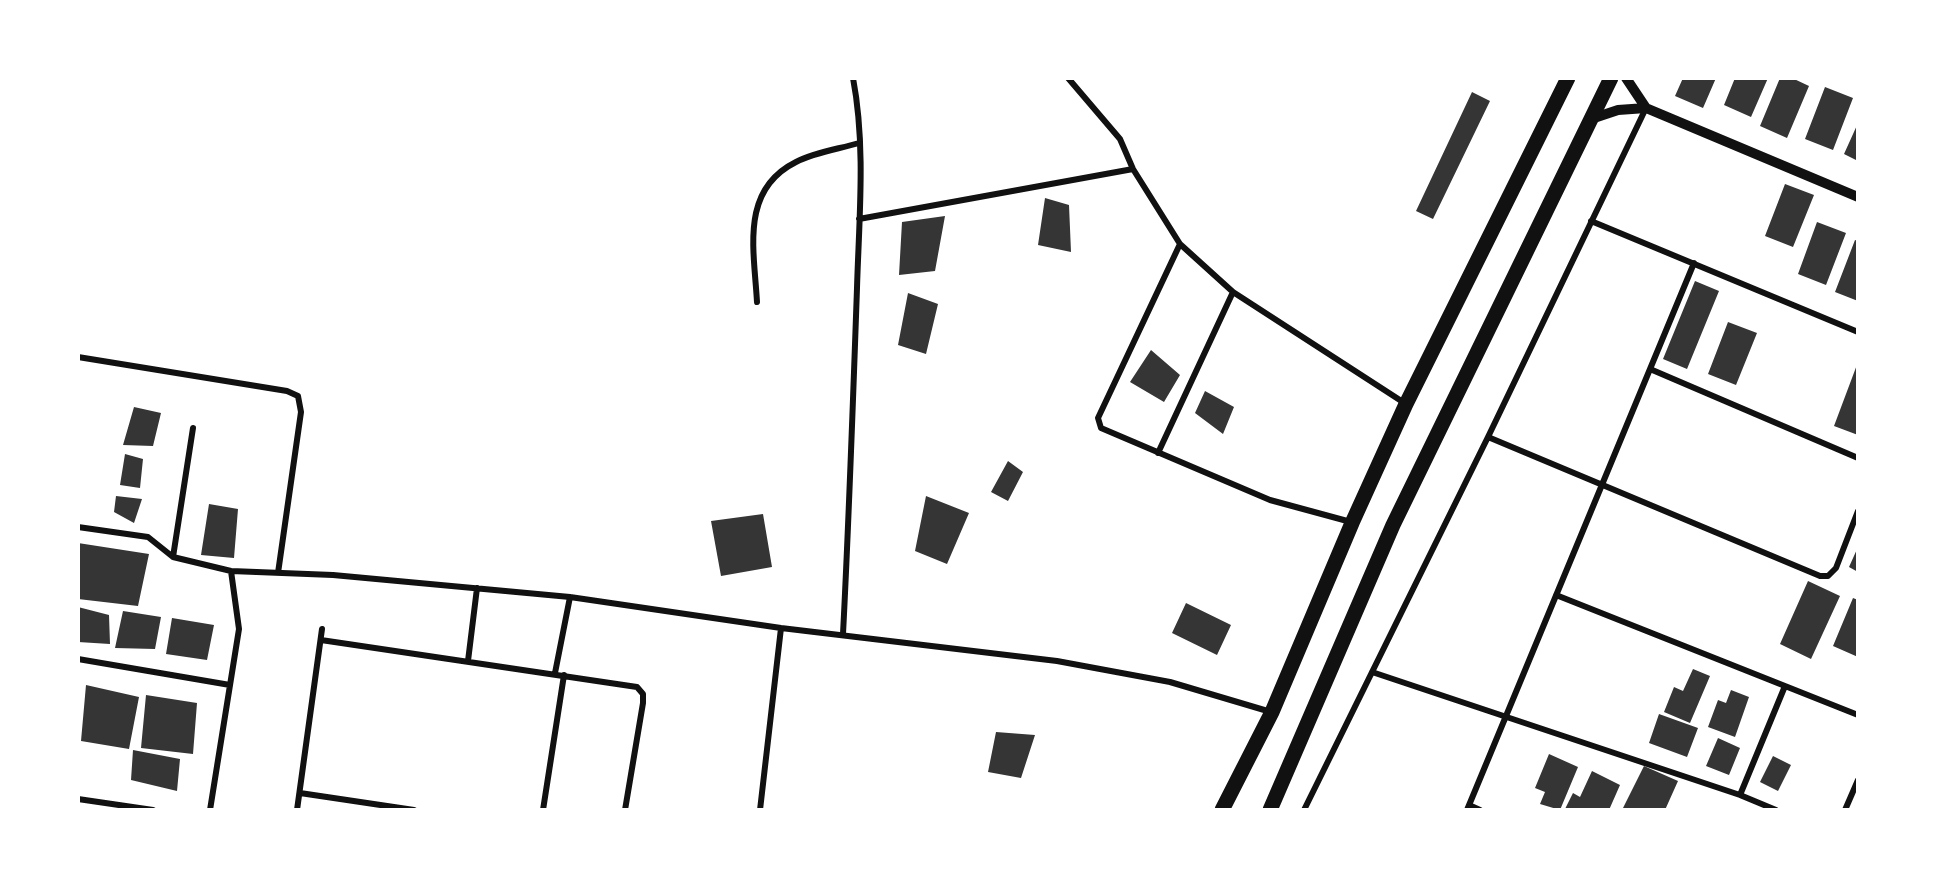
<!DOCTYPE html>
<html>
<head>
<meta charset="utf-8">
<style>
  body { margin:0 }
  #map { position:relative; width:1936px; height:888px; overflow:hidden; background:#fff; font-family:"Sofia Sans Condensed",sans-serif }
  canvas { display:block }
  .frame { position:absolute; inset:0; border:80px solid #fff; pointer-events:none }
</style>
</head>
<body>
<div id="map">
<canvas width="1936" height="888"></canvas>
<div class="frame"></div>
</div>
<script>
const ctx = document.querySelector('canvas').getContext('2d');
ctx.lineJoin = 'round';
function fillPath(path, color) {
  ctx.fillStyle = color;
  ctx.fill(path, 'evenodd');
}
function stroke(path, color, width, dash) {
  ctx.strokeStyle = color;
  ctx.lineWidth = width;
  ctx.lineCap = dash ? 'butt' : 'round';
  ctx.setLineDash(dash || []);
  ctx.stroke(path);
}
fillPath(new Path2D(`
  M1683 78H1716L1703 108 1675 96Z
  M1735 78H1768L1751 117 1724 105Z
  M1780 78H1792L1809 86 1787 138 1760 126Z
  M1825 87 1853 98 1833 150 1805 139Z
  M1472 92 1490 101 1433 219 1416 211Z
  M1858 123V161L1844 154Z
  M1785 184 1814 195 1793 247 1765 236Z
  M1045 198 1069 205 1071 252 1038 245Z
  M945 216 935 271 899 275 902 222Z
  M1817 222 1846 233 1826 285 1798 274Z
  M1855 240 1858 241V301L1835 292Z
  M1695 281 1719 291 1687 369 1663 359Z
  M908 293 938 304 926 354 898 345Z
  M1728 322 1757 333 1736 385 1708 374Z
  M1151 350 1180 375 1164 402 1130 382Z
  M1858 362V435L1834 426Z
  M1205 391 1234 407 1223 434 1195 413Z
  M134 407 161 413 153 446 123 445Z
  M125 454 143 459 140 488 120 485Z
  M1008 461 1023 472 1008 501 991 492Z
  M116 496 142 499 134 523 114 512Z
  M926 496 969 513 947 564 915 551Z
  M209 504 238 509 234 558 201 555Z
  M763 514 772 567 721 576 711 521Z
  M78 543 149 554 138 606 78 599Z
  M1858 547V572L1849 567Z
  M1808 581 1840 596 1811 659 1780 644Z
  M1853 598 1858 600V657L1833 646Z
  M1186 603 1231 625 1217 655 1172 633Z
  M78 607 109 615 110 644 78 642Z
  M123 611 161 617 155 649 115 648Z
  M172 618 214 625 207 660 166 654Z
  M1693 669 1710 676 1690 723 1664 712 1674 687 1683 691Z
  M86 685 139 697 129 749 81 741Z
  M1731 690 1749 697 1735 737 1708 727 1718 700 1726 703Z
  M146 695 197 703 193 754 141 748Z
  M1659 714 1698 728 1687 757 1649 743Z
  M996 732 1035 735 1021 778 988 772Z
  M1718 738 1740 748 1729 775 1706 766Z
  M133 750 180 759 177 791 131 780Z
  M1549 754 1578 767 1560 810 1540 804 1545 792 1535 788Z
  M1773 756 1791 765 1778 791 1760 782Z
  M1644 766 1678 781 1665 810H1622Z
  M1592 771 1620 785 1609 810 1565 809 1573 793 1580 797Z`), '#353535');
stroke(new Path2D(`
  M1068 78 1120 139 1133 169 1180 244 1233 292 1406 404
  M859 219 1133 169
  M1591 221 1858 332
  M1180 244 1098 418 1101 428 1270 500 1351 522
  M757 302C754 249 740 190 796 162 815 152 839 149 859 143
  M78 357 287 391 298 396 301 412 278 573
  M1650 369 1858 458
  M1488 437 1820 576H1828L1836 568 1858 511
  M1158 453 1233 292
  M78 527 148 537 173 557 231 571 333 575 570 597 781 628 1057 661 1170 682 1271 712
  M173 557 193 428
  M1556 595 1858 715
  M843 634C849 518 853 403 857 288 859 219 866 146 853 78
  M321 640 637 687 643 694V703L625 810
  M78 659 230 685
  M468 661 477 588
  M1372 672 1740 795 1776 810
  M555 673 570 597
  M300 793 414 810
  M1740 795 1785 686
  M78 799 153 810
  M1469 805 1480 810
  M210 810 239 629 231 571
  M297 810 322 629
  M543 810 564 675
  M760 810 781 628
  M1304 810 1488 437 1646 108
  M1467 810 1694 263
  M1845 810 1858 780`), '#111', 6);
stroke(new Path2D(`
  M1626 78 1646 108
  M1591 119 1618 110 1646 108 1858 197`), '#111', 10);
stroke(new Path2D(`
  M1222 810 1272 712 1352 523 1406 404 1568 78
  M1270 810 1393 525 1611 78`), '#111', 15);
</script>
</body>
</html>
